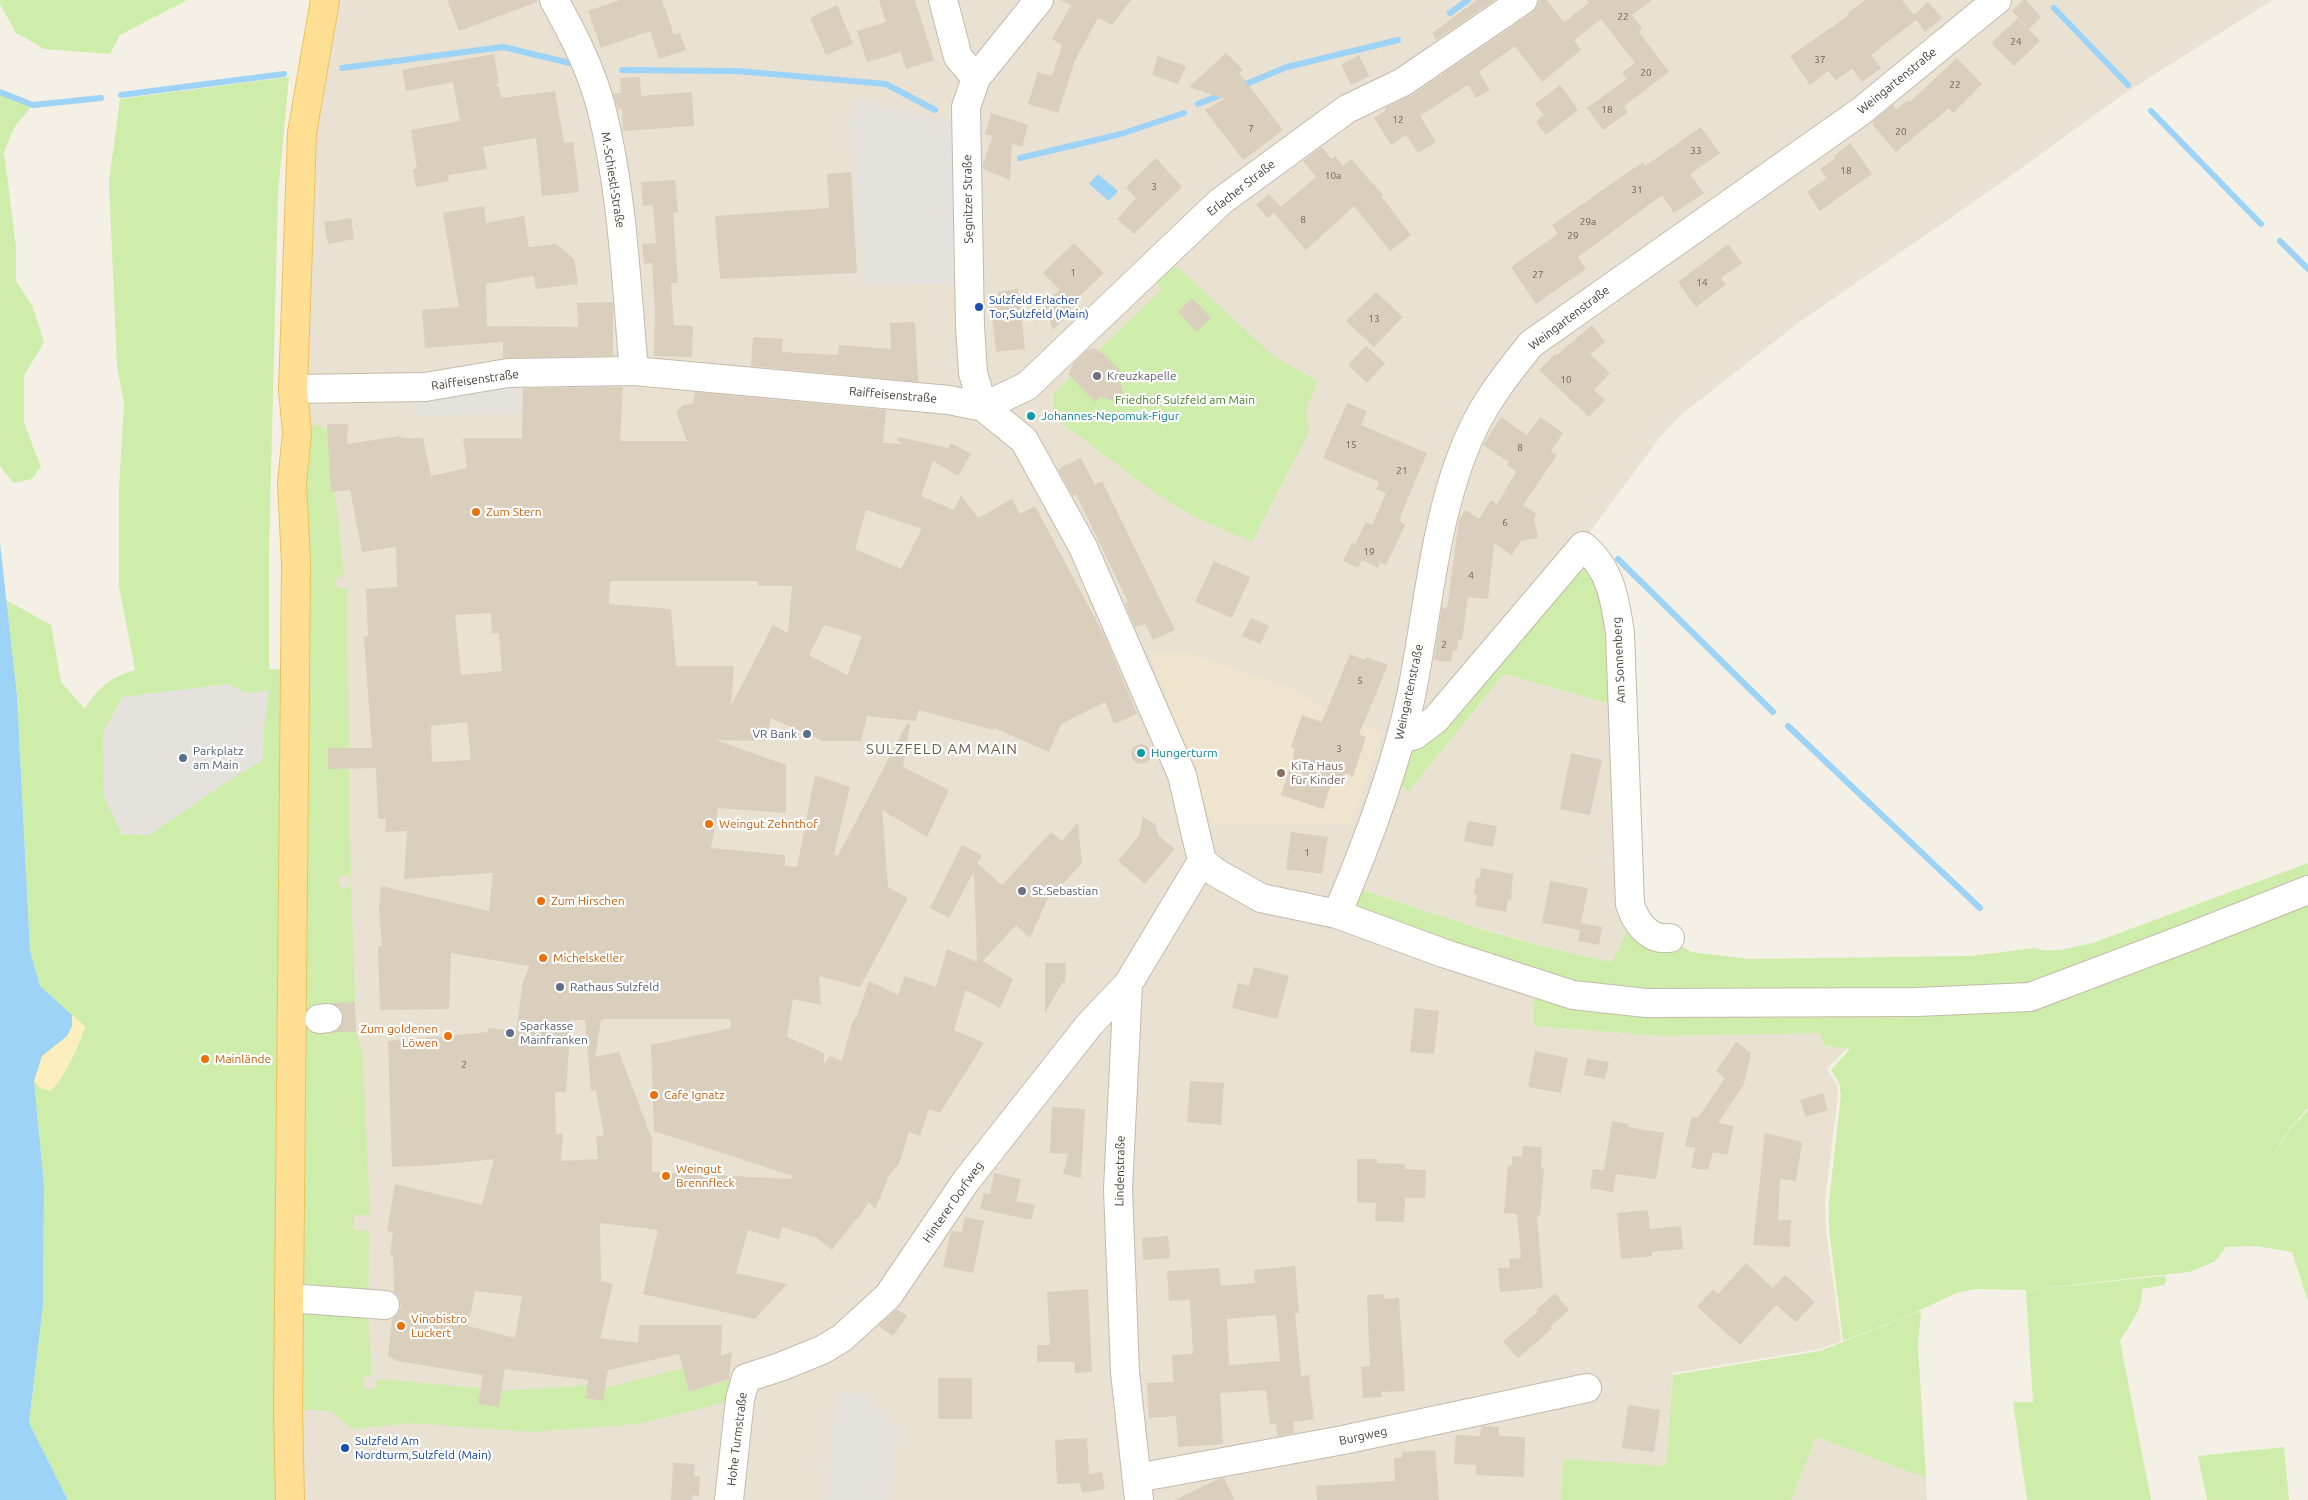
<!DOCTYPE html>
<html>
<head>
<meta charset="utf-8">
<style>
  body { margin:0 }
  canvas { display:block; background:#f4f0e5 }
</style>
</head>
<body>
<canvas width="2308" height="1500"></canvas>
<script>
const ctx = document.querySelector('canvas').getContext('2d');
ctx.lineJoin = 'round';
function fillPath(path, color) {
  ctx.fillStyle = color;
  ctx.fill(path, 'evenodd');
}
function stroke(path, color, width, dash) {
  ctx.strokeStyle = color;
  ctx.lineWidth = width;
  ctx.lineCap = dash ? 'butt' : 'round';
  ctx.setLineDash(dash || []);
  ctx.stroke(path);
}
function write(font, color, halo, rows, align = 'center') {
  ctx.font = font + ' Ubuntu,sans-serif';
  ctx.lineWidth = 4.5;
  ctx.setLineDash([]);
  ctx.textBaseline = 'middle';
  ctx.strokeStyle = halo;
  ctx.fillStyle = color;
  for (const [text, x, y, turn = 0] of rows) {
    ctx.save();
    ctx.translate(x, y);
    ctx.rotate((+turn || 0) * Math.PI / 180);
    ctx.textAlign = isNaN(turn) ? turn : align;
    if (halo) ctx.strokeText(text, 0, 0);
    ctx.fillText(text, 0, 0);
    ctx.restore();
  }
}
fillPath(new Path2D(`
  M325 0H2273L2125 93 2001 183 1798 323 1681 415 1661 436 1580 545 1409 791 1504 674 1618 706 1632 920 1613 962 1568 953 1448 919 1361 889 1535 986 1533 1026 1662 1036 1821 1033 1824 1046 1847 1048 1827 1069 1837 1085 1838 1095 1825 1201 1826 1229 1841 1341 1820 1349 1673 1373 1666 1466 1564 1460 1561 1500H290L293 389Z
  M1816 1437 1926 1478 1927 1500H1791Z`), '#e9e2d3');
fillPath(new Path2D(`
  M1149 651H1184L1294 689 1341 719 1382 733 1351 824 1210 825 1208 813Z`), '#efe5ce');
fillPath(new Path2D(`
  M0 0H187L120 35 110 54 44 49 16 33 0 4Z
  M289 77 278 195 269 552V669L295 670 297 433 319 424 322 428 328 429 331 492H335L344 576 337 578 335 583 340 589 347 587 349 748H328V769H349L351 881 349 876 344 875 339 877 337 882 342 889 348 888 351 883 355 1002 327 1003 328 1032H356L363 1056 370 1215H354V1230L369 1231 368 1316 372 1375 364 1377 363 1386 367 1390 374 1389 377 1385 376 1379 480 1388 478 1404 499 1407 502 1391 588 1385 586 1398 603 1401 605 1388 683 1368 689 1392 731 1379 746 1378 740 1399 638 1424 531 1432 413 1423 351 1429 331 1411 289 1409 290 1500H68L29 1423 43 1305 44 1185 34 1081 41 1088 51 1091C67 1073 77 1049 85 1027L40 986 30 951 17 696 6 600 51 625 61 682 85 709C97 688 111 677 135 670L119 586V488L124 403 117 367 109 182 120 99Z
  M0 92 33 105 15 126 4 152 16 247V281L32 305 44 342 24 376V423L41 467 32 479 13 483 0 466Z
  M1170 260 1272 355 1317 381 1306 410 1309 431 1252 542 1195 517 1156 494 1054 417V393L1162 289 1151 278Z
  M1584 550 1602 571 1618 706 1504 674 1409 791 1404 789 1401 784 1409 742Z
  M2308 863V1108L2289 1129 2266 1167 2290 1129 2308 1110V1301L2292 1252 2256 1246 2226 1247 2214 1262 2189 1272 2025 1290 1975 1289 1956 1293 1910 1315 1843 1341 1829 1230V1202L1841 1095 1839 1083 1831 1070 1850 1049 1824 1046 1820 1033 1662 1036 1533 1026 1535 986 1351 917 1361 889C1443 918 1526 945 1612 962L1632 920 1692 952 1748 959 1970 956 2035 948C2052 955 2075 946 2093 943Z
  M2164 1276 2167 1280 2164 1285 2142 1289C2143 1310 2130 1324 2120 1341L2151 1500H2027L2013 1402H2033L2026 1290Z
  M1921 1311 1918 1346 1926 1478 1816 1437 1791 1500H1561L1563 1459 1666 1466 1673 1375 1820 1351Z
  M2284 1447 2289 1500H2207L2198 1456Z`), '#cfedaa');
fillPath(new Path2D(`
  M72 1015 85 1026C77 1049 67 1073 51 1091L41 1088 34 1081C36 1073 38 1060 43 1055 58 1038 71 1042 72 1015Z`), '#fdeebd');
fillPath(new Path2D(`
  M855 99 954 122 957 284 863 285 850 120Z
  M510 383H522L520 413 415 416V401Z
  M227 684 248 693 269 690 264 727 263 760 231 779 149 835 121 834 104 796 103 733 122 697Z
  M838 1392 863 1394 899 1430 890 1500H826Z`), '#e5e2de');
fillPath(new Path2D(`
  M1098 174 1118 191 1109 201 1089 184Z
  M0 543 17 696 30 951 40 986 72 1015V1026L67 1036 42 1056 34 1081 44 1185 43 1305 29 1423 68 1500H0Z`), '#9cd3f7');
stroke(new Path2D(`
  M2054 8 2128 85
  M1450 13 1468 0
  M342 68 503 47 570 63
  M622 70 737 71 886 84 935 110
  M1241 86 1287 67 1398 40
  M0 92 33 105 101 98
  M121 95 284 74
  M1198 104 1223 94
  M2151 111 2261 224
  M1020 158 1121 134 1184 113
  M2280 241 2308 269
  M1618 559 1773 712
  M1788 726 1980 908`), '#9cd3f7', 6);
fillPath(new Path2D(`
  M447 0H537V2L459 31Z
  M620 0H662L674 35 680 33 686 50 659 59 650 31 601 48 588 11Z
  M879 0H915L934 60 906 69 901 52 867 62 857 31 886 22Z
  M1060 0H1131L1112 25 1098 18 1075 60 1058 113 1028 104 1038 72 1052 76 1062 45 1052 39 1071 5Z
  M1477 0H1495L1436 40 1432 33Z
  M1539 0H1547L1564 22 1589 3 1587 0H1652L1632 15 1642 29 1639 32 1669 72 1624 106 1628 112 1603 130 1587 108 1627 79 1622 73 1635 63 1601 19 1574 40 1581 50 1542 82 1515 46 1479 72 1490 90 1476 98 1468 85 1420 116 1436 142 1418 153 1406 135 1391 145 1374 118 1386 110 1385 108 1412 95 1532 13 1537 7Z
  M1865 0H1902L1914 15 1928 2 1942 18 1925 32 1916 20 1871 55 1881 68 1862 82 1852 69 1836 80 1828 71 1810 85 1790 56 1849 15 1848 13Z
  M2023 0H2026L2041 17 2029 29 2012 11Z
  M837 5 853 44 826 55 810 18Z
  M2018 18 2040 41 2014 66 1991 43Z
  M1226 53 1243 70 1239 73 1283 130 1243 160 1205 110 1224 99 1189 87Z
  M494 54 499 83 496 84V86H499L501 98 555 91 564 143 573 142 579 192 542 196 536 138 483 147 487 169 448 175 449 181 416 187 413 169H417L411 130 460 121 453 82 406 91 402 70Z
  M1359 55 1369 76 1351 85 1341 65Z
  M1158 56 1186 66 1178 84 1152 75Z
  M1957 58 1982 84 1953 113 1949 108 1896 152 1873 125V121L1893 105 1896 110 1908 100 1910 102Z
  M640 77 641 96 692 92 694 126 623 131 622 109H618L613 93H621L620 78Z
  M1560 85 1578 110 1546 135 1536 122 1544 115 1535 104Z
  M991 113 1028 125 1022 147 1012 144 1010 180 983 169V163L993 136 985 134Z
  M1701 127 1720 153 1690 174 1704 193 1674 213 1662 195 1578 257 1586 269 1536 304 1511 267 1558 234 1552 225 1643 162 1645 166Z
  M1850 143 1872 174 1820 211 1807 192 1827 178 1820 169 1835 158 1834 156Z
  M1322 147 1331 159 1335 156 1343 166 1351 159 1383 195 1381 196 1411 235 1390 251 1354 206 1306 250 1274 213 1268 218 1256 205 1269 194 1281 207 1275 212 1316 177 1303 161Z
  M1156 158 1182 187 1134 234 1117 219 1136 198 1126 187Z
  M851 172 857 273 720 279 715 216 829 208 827 174Z
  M675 180 678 212 673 213 678 283H671L674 325 693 326 692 357 654 356 655 312 652 263 644 264 642 244 656 243 653 205 643 206 641 182Z
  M484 206 486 223 524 216 529 247 556 244 574 259 578 284 536 289 534 276 486 284 487 326 578 327 577 303 613 302V356L503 358V342L425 348 422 310 459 307 443 213Z
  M351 218 354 239 328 244 324 222Z
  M1074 243 1104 273 1069 306 1073 311 1053 330 1044 304 1060 290 1043 273Z
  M1728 244 1742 263 1721 278 1726 285 1696 307 1678 282Z
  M1018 289 1025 349 996 352 990 301 999 300 998 292Z
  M1376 292 1403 317 1374 347 1346 321Z
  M1192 298 1211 318 1197 332 1178 312Z
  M915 322 918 382 751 366 753 337 783 339 782 352 838 355 839 345 891 349 890 323Z
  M1592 325 1605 342 1590 354 1610 373 1594 390 1605 400 1589 417 1539 370 1555 354 1557 355Z
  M1366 346 1385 363 1367 383 1348 365Z
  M1094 348 1103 354 1123 373 1119 377 1123 393 1116 401 1100 397 1095 402 1069 375 1072 365 1086 351Z
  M623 387 620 441H687L676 412 683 405 693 404 695 392 886 410 883 443 903 444 897 441 899 437 948 448 951 443 971 454 958 476 933 461 921 496 954 510 961 495 978 518 1012 499 1020 514 1035 506 1105 637 1137 714 1114 724 1105 702 1061 724 1049 752 994 728 993 730 919 710 915 721 867 716 861 741H823L771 718 766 741 716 740 786 765V813L718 808 711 848 785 855V866L797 867 815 775 850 787 834 854 838 856 907 723 910 725 903 767 949 790 927 837 882 810 888 887 908 898 860 987 819 976 821 1005 793 999 787 1037 824 1053V1064L830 1056 842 1061 852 1023 858 1013 869 981 898 995 905 976 936 987 947 949 977 962 974 871 949 918 930 908 962 845 982 855 977 863 1002 885 1051 832 1062 841 1078 822 1082 863 1046 902 1030 938 1016 925 983 961 1013 979 1000 1008 966 990 954 1030 984 1043 940 1113 929 1109 920 1136 909 1132 899 1164 889 1176 875 1209 869 1202 858 1219H856L832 1250 817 1238 782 1227 779 1239 748 1230 736 1273 787 1284 755 1319 643 1294 658 1230 600 1223 601 1281 613 1284 600 1338 638 1343 639 1325H722L721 1356 732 1352 729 1379 689 1392 679 1354 608 1370 603 1401 586 1398 588 1380 505 1369 499 1407 478 1404 483 1375 397 1361 388 1356 392 1319 398 1313 401 1306 399 1298 394 1292 393 1255H390L393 1232 387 1231 395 1184 482 1205 494 1159 436 1165 392 1167 388 1041 488 1032V1028L516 1031 523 981 530 966 451 953 449 1009 380 1010 378 946H382L379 911 381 886 489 911 493 873 404 879 407 831 385 832 386 819H378L376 768 328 769V748H372L364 637 368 636 366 589 397 587 396 547 362 552 350 490 331 492 327 424H348L347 444 401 436V438H423L431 476 467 468 463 438H522L523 388ZM866 510 922 529 901 569 855 549ZM610 581H758V586H792L788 633 773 625 731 706 734 666H676L671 609 609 604ZM491 613 492 634 499 633 502 671 461 675 455 615ZM824 625 862 636 847 675 809 655ZM467 722 471 760 432 762 431 726ZM606 1019H730L731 1028 651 1045 654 1131 793 1176 792 1179 652 1172V1139L619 1052 595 1057 601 1020ZM571 1020H585L591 1091 596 1090 604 1135 596 1137 598 1159 561 1161 563 1134H556L555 1092H566ZM475 1291 522 1296 515 1338 468 1326Z
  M1347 403 1367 411 1361 425 1427 453 1399 520 1405 525 1399 538 1386 565 1380 562 1378 568 1362 560 1358 568 1343 561 1352 543 1355 544 1366 522 1372 525 1386 493 1376 489 1379 482 1323 458Z
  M1501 417 1527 435 1540 417 1563 433 1551 451 1557 455 1523 505 1537 514 1534 518 1538 538 1521 541 1512 555 1494 543 1488 599 1468 597 1462 640H1458L1457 651 1453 650 1451 662 1434 660 1442 607 1447 608 1459 520 1465 510 1479 519 1491 500 1497 504 1516 472 1507 465 1509 462 1483 445Z
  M1081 458 1095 485 1102 481 1175 630 1153 640 1145 624 1135 627 1125 604 1128 602 1076 494 1073 496 1058 469Z
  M1214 561 1250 577 1232 618 1195 602Z
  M1251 618 1269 626 1260 644 1242 636Z
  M1350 654 1365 660 1366 657 1388 665 1359 734 1366 737 1353 776 1345 773 1341 785 1332 782 1323 809 1281 795 1294 756H1293L1295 748 1291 747 1302 715 1322 722Z
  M1131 754a10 10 0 1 1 20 0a10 10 0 1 1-20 0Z
  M1571 753 1602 760 1590 815 1560 809Z
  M1143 817 1155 824 1159 836 1175 849 1145 884 1118 861 1139 836Z
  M1468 821 1497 826 1493 847 1464 841Z
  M1291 832 1328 837 1322 874 1286 869Z
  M1481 868 1513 874 1511 901 1508 900 1506 912 1475 906 1477 895 1474 894 1476 878H1480Z
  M1550 881 1588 888 1581 923 1602 927 1599 945 1578 941 1580 930 1542 923Z
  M1045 963H1066L1065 983H1062L1045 1013Z
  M1254 967 1289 976 1277 1019 1232 1008 1238 983 1249 986Z
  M355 1002 356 1032H333L342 1025 343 1016 340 1008 330 1003Z
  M1415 1008 1439 1011 1434 1054 1410 1052Z
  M1736 1042 1751 1053 1744 1084 1718 1123 1734 1126 1727 1155 1713 1152 1708 1170 1691 1168 1695 1148 1685 1146 1692 1116 1698 1118 1725 1078 1716 1071Z
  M1535 1051 1568 1058 1561 1093 1528 1087Z
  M1587 1058 1609 1062 1605 1079 1584 1075Z
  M1190 1081 1224 1083 1221 1125 1187 1122Z
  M1823 1093 1828 1110 1806 1117 1800 1100Z
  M1052 1107 1085 1109 1081 1178 1063 1174 1068 1154 1050 1153Z
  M1612 1121 1628 1124V1127L1664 1133 1656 1179 1616 1174 1613 1192 1590 1188 1593 1169 1604 1170Z
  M1765 1133 1802 1142 1796 1181 1780 1179 1778 1220H1791L1790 1247 1753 1245Z
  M1523 1146 1542 1147 1541 1168H1544L1540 1216 1537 1215 1543 1288 1500 1292 1498 1268H1510L1509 1259 1521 1258 1517 1214 1504 1213 1508 1165 1512 1166V1156L1522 1157Z
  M1357 1159H1377V1163L1405 1164V1169L1426 1170 1425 1198H1405L1404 1222 1375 1221 1376 1203 1357 1202Z
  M994 1173 1021 1179 1016 1201 1035 1205 1031 1220 980 1209 984 1193 990 1194Z
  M1648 1210 1650 1229 1681 1226 1683 1249 1652 1252V1256L1621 1259 1617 1213Z
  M965 1217 984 1221 973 1273 943 1267 951 1231 962 1232Z
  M1168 1236 1170 1258 1143 1260 1142 1238Z
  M1746 1263 1773 1288 1785 1275 1815 1302 1796 1322 1776 1305 1740 1345 1697 1307 1713 1289 1718 1294Z
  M1295 1266 1299 1313H1295L1301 1376 1309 1375 1314 1419 1293 1422 1294 1433 1277 1436 1276 1424H1270L1266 1390 1220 1393 1223 1444 1178 1447 1176 1416 1149 1418 1147 1383 1173 1382 1172 1355 1193 1354 1190 1300 1169 1301 1167 1271 1219 1268 1221 1286 1255 1283 1254 1270ZM1276 1315 1280 1361 1229 1365 1227 1319Z
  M1088 1289 1092 1372 1075 1373V1362H1037V1345H1050L1047 1292Z
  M1555 1293 1569 1310 1550 1327 1552 1329 1518 1358 1503 1341 1538 1312 1536 1310Z
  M1383 1294 1384 1299 1399 1298 1405 1391 1381 1392 1382 1397 1363 1398 1361 1367 1370 1366 1367 1295Z
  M897 1309 907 1316 893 1336 878 1326Z
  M938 1378H972V1419H938Z
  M1628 1405 1660 1410 1654 1452 1622 1448Z
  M1481 1426 1499 1427V1436L1525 1437 1524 1477 1476 1475V1465L1454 1464 1456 1435 1480 1436Z
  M1087 1438 1089 1474 1102 1472 1105 1489 1082 1493 1080 1483 1057 1484 1055 1440Z
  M1435 1450 1439 1500H1317L1316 1486 1395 1481 1394 1458H1402V1452Z
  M673 1463 695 1464 694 1476H700L699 1496 693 1495 692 1500H671Z
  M1224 1478 1235 1500H1175L1218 1479Z`), '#dacebd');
const minor = new Path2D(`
  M554 0C573 34 591 69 601 107 623 193 626 284 634 371
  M943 0 958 57 976 78
  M293 389 425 387 508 373 634 371 949 400 983 407 1024 440 1083 547 1182 775 1202 861
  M983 407 1027 386 1220 202 1347 109 1403 82 1523 0
  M983 407 973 373 970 326 966 107 976 78 1039 0
  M1400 739 1415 735 1436 719 1583 546C1611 569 1615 600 1620 633L1630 904C1635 921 1648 941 1670 938
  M1202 861 1215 872 1261 898 1337 914 1443 953 1573 995 1646 1003 1917 1002 2030 997 2189 937 2308 890
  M1337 914C1367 844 1395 770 1411 696 1429 608 1434 513 1472 431 1487 399 1509 371 1531 344L1860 112 1997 0
  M319 1019 328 1018
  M289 1298 385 1305
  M1137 1478 1343 1440 1587 1388
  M729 1500 740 1399 746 1378 780 1367 822 1350 842 1338 888 1296 966 1181 1089 1025 1128 984
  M1139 1500 1125 1372 1118 1189 1128 984 1202 861`);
const major = new Path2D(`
  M290 1500 288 1409 296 564 292 483 297 433 293 389 302 133 325 0`);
stroke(minor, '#c4baaa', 30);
stroke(major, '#efc059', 30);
stroke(minor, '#fff', 28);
stroke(major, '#ffdf94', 28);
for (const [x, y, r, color] of [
  [979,307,5,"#1a4fb4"],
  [1097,376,5,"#6b7280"],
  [1031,416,5,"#0f9aa8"],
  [476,512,5,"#e8710a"],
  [807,734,5,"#5c6f8a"],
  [1141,753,5,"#0f9aa8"],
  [183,758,5,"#5c6f8a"],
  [1281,773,5,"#8d6e63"],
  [709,824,5,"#e8710a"],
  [1022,891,5,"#6b7280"],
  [541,901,5,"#e8710a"],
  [543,958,5,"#e8710a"],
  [560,987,5,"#5c6f8a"],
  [510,1033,5,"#5c6f8a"],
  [448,1036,5,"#e8710a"],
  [205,1059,5,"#e8710a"],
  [654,1095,5,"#e8710a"],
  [666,1176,5,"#e8710a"],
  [401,1326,5,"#e8710a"],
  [345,1448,5,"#1a4fb4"]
]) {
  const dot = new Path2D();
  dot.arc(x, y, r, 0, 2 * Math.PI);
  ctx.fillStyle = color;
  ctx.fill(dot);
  stroke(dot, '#fff', 2);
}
write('10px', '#6c6456', null, [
  ["22",1623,17],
  ["24",2016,42],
  ["37",1820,60],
  ["20",1646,73],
  ["22",1955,85],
  ["18",1607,110],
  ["12",1398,120],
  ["7",1251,129],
  ["20",1901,132],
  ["33",1696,151],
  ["18",1846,171],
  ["10a",1333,176],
  ["3",1154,187],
  ["31",1637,190],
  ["8",1303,220],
  ["29a",1588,222],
  ["29",1573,236],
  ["1",1073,273],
  ["27",1538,275],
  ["14",1702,283],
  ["13",1374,319],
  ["10",1566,380],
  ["15",1351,445],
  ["8",1520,448],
  ["21",1402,471],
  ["6",1505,523],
  ["19",1369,552],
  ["4",1471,576],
  ["2",1444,645],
  ["5",1360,681],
  ["3",1339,749],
  ["1",1307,853],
  ["2",464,1065]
]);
write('12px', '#484034', '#fff', [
  ["Weingartenstraße",1897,81,-39],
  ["M.-Schiestl-Straße",613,180,81],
  ["Erlacher Straße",1241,188,-38],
  ["Segnitzer Straße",968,199,-91],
  ["Weingartenstraße",1569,318,-37],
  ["Raiffeisenstraße",475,380,-8],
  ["Raiffeisenstraße",893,395,5],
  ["Am Sonnenberg",1619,660,-93],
  ["Weingartenstraße",1409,692,-78],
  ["Lindenstraße",1120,1171,-89],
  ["Hinterer Dorfweg",953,1202,-55],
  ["Burgweg",1363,1436,-12],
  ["Hohe Turmstraße",737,1439,-83]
]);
write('12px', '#164399', '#fff', [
  ["Sulzfeld Erlacher",989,300],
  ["Tor,Sulzfeld (Main)",989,314],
  ["Sulzfeld Am",355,1441],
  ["Nordturm,Sulzfeld (Main)",355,1455]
], 'left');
write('12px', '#5b616d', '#fff', [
  ["Kreuzkapelle",1107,376],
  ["St.Sebastian",1032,891]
], 'left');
write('12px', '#467f22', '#fff', [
  ["Friedhof Sulzfeld am Main",1185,400]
]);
write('12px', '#0d838f', '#fff', [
  ["Johannes-Nepomuk-Figur",1041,416],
  ["Hungerturm",1151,753]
], 'left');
write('12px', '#c56008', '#fff', [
  ["Zum Stern",486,512],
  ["Weingut Zehnthof",719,824],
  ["Zum Hirschen",551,901],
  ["Michelskeller",553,958],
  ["Zum goldenen",438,1029,"right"],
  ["Löwen",438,1043,"right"],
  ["Mainlände",215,1059],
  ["Cafe Ignatz",664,1095],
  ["Weingut",676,1169],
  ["Brennfleck",676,1183],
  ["Vinobistro",411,1319],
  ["Luckert",411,1333]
], 'left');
write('12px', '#4e5e75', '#fff', [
  ["VR Bank",797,734,"right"],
  ["Parkplatz",193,751],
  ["am Main",193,765],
  ["Rathaus Sulzfeld",570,987],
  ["Sparkasse",520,1026],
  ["Mainfranken",520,1040]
], 'left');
write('12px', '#785e54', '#fff', [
  ["KiTa Haus",1291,766],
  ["für Kinder",1291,780]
], 'left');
ctx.letterSpacing = '1px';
write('15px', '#6c5e4a', '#fff', [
  ["SULZFELD AM MAIN",942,749]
]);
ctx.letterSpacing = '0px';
</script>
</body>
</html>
